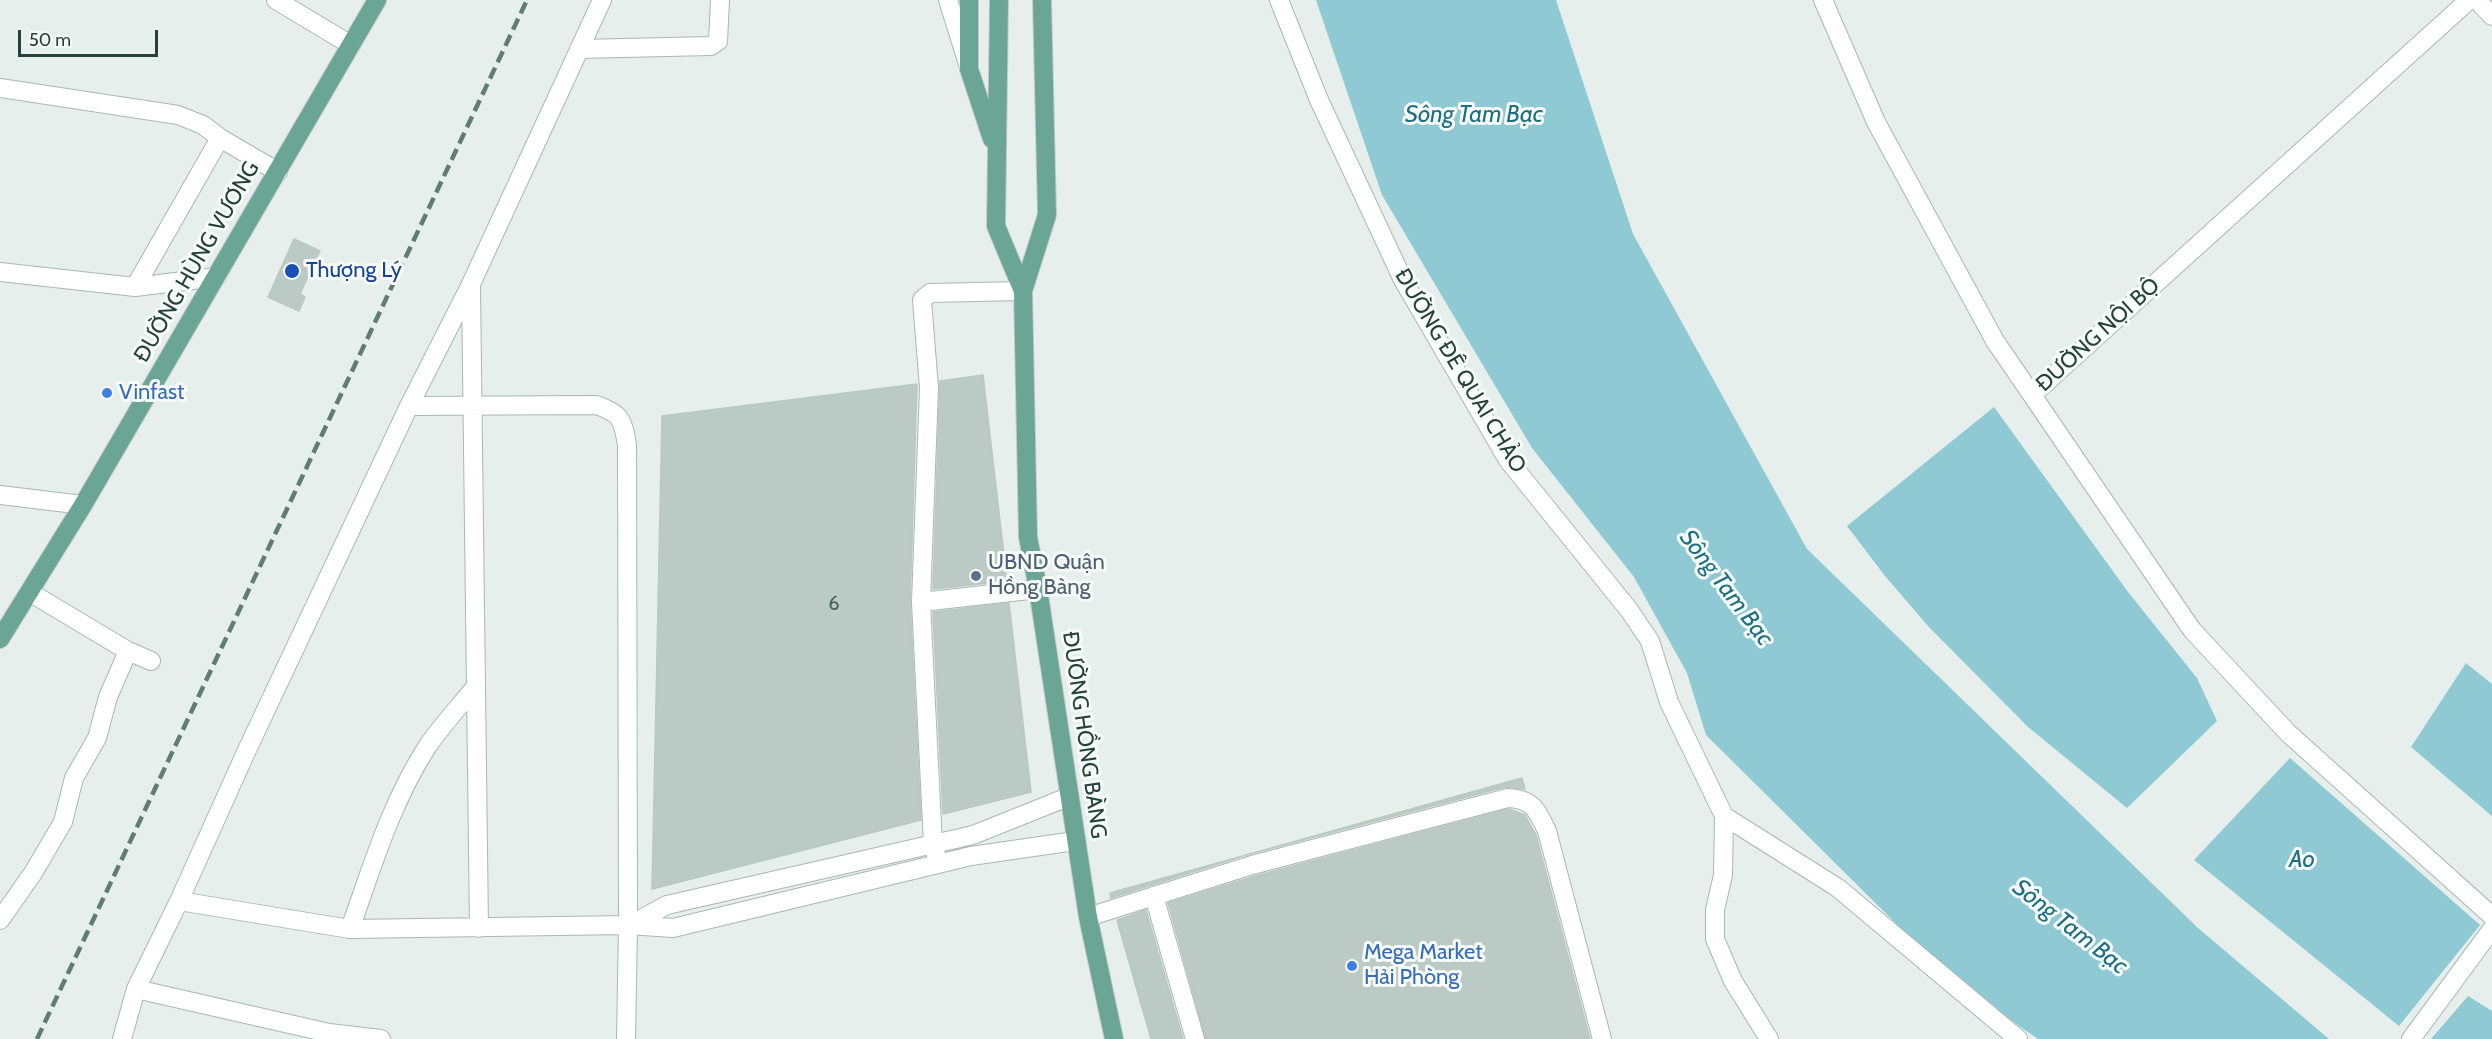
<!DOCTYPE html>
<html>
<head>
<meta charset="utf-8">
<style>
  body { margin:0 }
  #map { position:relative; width:2492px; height:1039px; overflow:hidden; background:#e6efeb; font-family:Cabin,sans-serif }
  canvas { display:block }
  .scale { position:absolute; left:18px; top:30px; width:140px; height:27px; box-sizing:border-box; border:3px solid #24423a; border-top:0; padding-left:8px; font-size:18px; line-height:21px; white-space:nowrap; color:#24423a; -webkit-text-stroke:4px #f7fbf9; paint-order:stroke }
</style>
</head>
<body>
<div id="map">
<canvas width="2492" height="1039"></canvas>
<div class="scale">50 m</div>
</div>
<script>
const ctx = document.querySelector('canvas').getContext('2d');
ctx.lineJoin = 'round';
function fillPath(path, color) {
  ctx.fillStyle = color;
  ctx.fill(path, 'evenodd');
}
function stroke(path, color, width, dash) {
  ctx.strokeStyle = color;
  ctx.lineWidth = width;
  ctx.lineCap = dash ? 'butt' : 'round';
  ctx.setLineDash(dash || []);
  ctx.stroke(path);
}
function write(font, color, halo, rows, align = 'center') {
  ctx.font = font + ' Cabin,sans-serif';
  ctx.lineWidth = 6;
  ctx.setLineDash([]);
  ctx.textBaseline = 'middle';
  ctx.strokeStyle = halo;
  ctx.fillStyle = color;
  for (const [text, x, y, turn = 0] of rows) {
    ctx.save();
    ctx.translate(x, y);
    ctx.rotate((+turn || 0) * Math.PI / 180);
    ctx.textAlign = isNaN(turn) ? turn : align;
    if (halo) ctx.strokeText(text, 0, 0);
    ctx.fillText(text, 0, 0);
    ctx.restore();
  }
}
fillPath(new Path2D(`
  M1316 0H1556L1633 234 1807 549 2198 928 2329 1039H2038L1953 980 1706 735 1687 673 1634 577 1532 448 1382 195Z
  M1994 407 2128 592 2197 678 2217 721 2127 808 2028 727 1928 626 1885 576 1847 526Z
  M2466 663 2492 684V816L2411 747Z
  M2290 758 2480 925 2399 1026 2194 860Z
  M2468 996 2492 1011V1039H2431Z`), '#8ec9d4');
const building = new Path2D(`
  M294 239 320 251 300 294 305 297 299 311 268 297Z
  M983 375 1007 581 933 589 940 381Z
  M917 384 910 602 921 820 652 889 662 416Z
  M1009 603 1031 792 943 814 933 612Z
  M1522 778 1525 789 1505 787 1249 854 1111 898 1110 893Z
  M1509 809 1525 815 1536 835 1590 1039H1206L1168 903 1255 876Z
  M1146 910 1183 1039H1151L1117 920Z`);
fillPath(building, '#bbcac4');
stroke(building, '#b8c9c2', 1.5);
const minor = new Path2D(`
  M276 0 351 45
  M948 0 968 64
  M1279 0 1319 100 1403 280 1508 460 1629 610 1650 641 1669 702 1724 816 1838 888 2018 1039
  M1823 0 1876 122 1995 341 2032 395 2469 0
  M2477 0 2492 16
  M579 49 711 46 718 41 720 0
  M0 88 178 115 203 125 220 138
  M0 272 135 287 220 138 278 172
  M135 287 216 277
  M471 287 479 928
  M2032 395 2192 630 2288 733 2492 916
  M409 406 596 405C621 413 623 420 627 445L628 925 626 1039
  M0 495 83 505
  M31 593 128 651 151 661
  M921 602 1038 589
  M1724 816 1723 875 1715 910V939L1733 981 1769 1039
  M939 864 933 845 921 602 929 388 922 300 930 293 1023 291
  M1154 896 1195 1039
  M179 901 350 929 628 925 673 928 971 856 1075 841
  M1088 917 1252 865 1508 798C1533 799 1537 810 1547 831L1602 1039
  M0 920 33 873 63 822 74 778 97 738 108 697 128 651
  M630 925 667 905 973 835 1068 797
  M350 929C372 867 391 803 427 747 441 726 460 706 476 686
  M136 989 329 1033 381 1039
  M122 1039 136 989 179 901 247 750 409 406 471 284 602 0
  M2411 1039 2492 929`);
const major = new Path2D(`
  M969 0V69L992 139
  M999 0 996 226 1023 291
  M1042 0 1047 215 1023 291 1028 537 1038 589 1088 917 1114 1039
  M0 639 83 505 377 0`);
stroke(minor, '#a8b8b2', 20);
stroke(major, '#c2cac8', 20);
stroke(minor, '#fff', 18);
stroke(major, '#6aa596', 18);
stroke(new Path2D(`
  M37 1039 527 0`), '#5f7d75', 4.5, [12, 6]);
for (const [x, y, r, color] of [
  [292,271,8,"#1a4fb4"],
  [107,393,6,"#3f7fe0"],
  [976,576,6,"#5c6f8a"],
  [1352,966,6,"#3f7fe0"]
]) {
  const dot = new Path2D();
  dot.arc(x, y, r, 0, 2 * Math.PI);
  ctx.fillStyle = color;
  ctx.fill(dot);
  stroke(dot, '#f7fbf9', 2);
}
write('20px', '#4a645c', null, [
  ["6",834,604]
]);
write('22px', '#24423a', '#f7fbf9', [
  ["ĐƯỜNG HÙNG VƯƠNG",197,262,-60],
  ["ĐƯỜNG NỘI BỘ",2098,335,-42],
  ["ĐƯỜNG ĐÊ QUAI CHẢO",1460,371,59],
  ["ĐƯỜNG HỒNG BÀNG",1084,735,82]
]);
write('22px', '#164399', '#f7fbf9', [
  ["Thượng Lý",306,271]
], 'left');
write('22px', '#366cbe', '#f7fbf9', [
  ["Vinfast",119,393],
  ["Mega Market",1364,953],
  ["Hải Phòng",1364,978]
], 'left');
write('22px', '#4e5e75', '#f7fbf9', [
  ["UBND Quận",988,563],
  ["Hồng Bàng",988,588]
], 'left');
write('italic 24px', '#1c6f80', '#f7fbf9', [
  ["Sông Tam Bạc",1474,115],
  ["Sông Tam Bạc",1726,588,53],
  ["Ao",2302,860],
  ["Sông Tam Bạc",2070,927,38]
]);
</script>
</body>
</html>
